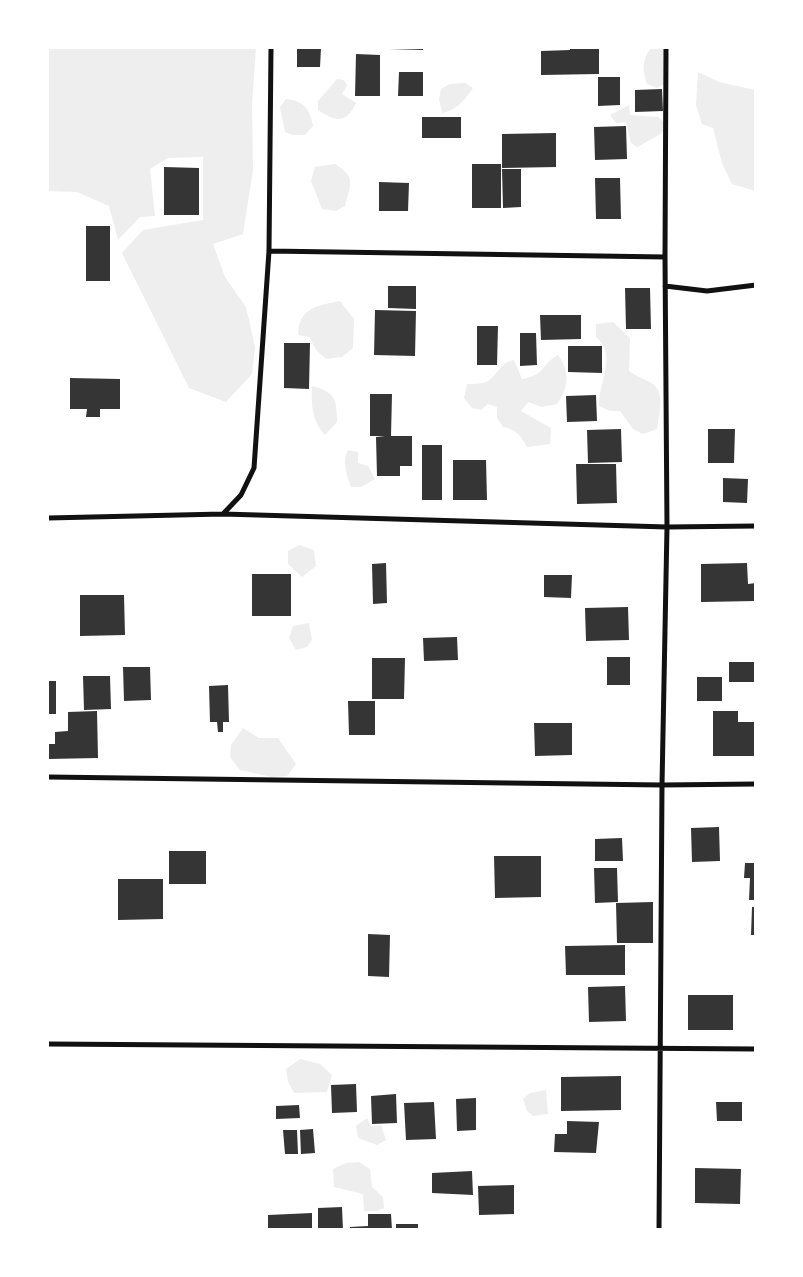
<!DOCTYPE html>
<html>
<head>
<meta charset="utf-8">
<style>
  body { margin:0 }
  #map { position:relative; width:803px; height:1277px; overflow:hidden; background:#fff; font-family:Figtree,sans-serif }
  canvas { display:block }
  .frame { position:absolute; inset:0; border:49px solid #fff; pointer-events:none }
</style>
</head>
<body>
<div id="map">
<canvas width="803" height="1277"></canvas>
<div class="frame"></div>
</div>
<script>
const ctx = document.querySelector('canvas').getContext('2d');
ctx.lineJoin = 'round';
function fillPath(path, color) {
  ctx.fillStyle = color;
  ctx.fill(path, 'evenodd');
}
function stroke(path, color, width, dash) {
  ctx.strokeStyle = color;
  ctx.lineWidth = width;
  ctx.lineCap = dash ? 'butt' : 'round';
  ctx.setLineDash(dash || []);
  ctx.stroke(path);
}
fillPath(new Path2D(`
  M48 48H256L252 103 253 170 243 234 213 244 225 277 246 307 255 347 252 374 226 402 189 388 122 253 143 230 203 220V157L168 158 150 169 155 216 140 217 118 240 109 206 77 192 48 191Z
  M651 48H665L664 84 657 88 647 84C642 70 642 59 651 48Z
  M698 72 719 82 755 90V191L732 184 722 163 713 128 702 124 696 105Z
  M337 79 344 80 347 85 342 94 356 103C346 124 336 122 318 110V101Z
  M465 83 473 88C464 101 457 110 442 113L439 99 441 89 450 84Z
  M286 99C304 101 310 109 313 126L305 135H293L285 132 280 107Z
  M629 105 630 115 658 117 667 124 661 134 637 147 631 143 626 122 616 123 610 115Z
  M335 164C357 177 350 185 345 206L336 211 322 209 311 181 315 167Z
  M340 301 354 319 353 348 342 357 326 359 317 351 309 337 298 335C299 307 317 306 340 301Z
  M613 322 630 338 629 371C637 377 648 380 654 385 665 394 659 416 657 429L643 434 633 429 620 411H610L599 406C598 384 618 355 596 337V324Z
  M558 355C570 371 569 388 557 404L542 407 528 402 521 411 551 428 550 444 527 447C521 436 516 429 503 427L497 418V407L488 404 481 410 472 408 464 398 467 384C474 384 482 384 488 381 498 375 500 362 514 360L522 379C546 375 540 365 558 355Z
  M312 386C335 392 337 399 337 422L325 435C312 421 311 404 312 386Z
  M348 450 358 452V463L368 466 375 479 361 487H351C347 477 342 460 348 450Z
  M299 545 314 550 316 566 302 577 288 564V551Z
  M309 623 312 640 307 647 296 650 289 638 293 626Z
  M243 728 259 738H278L296 764 287 776 272 777 240 770 230 757 231 745Z
  M300 1059 320 1064 332 1075 327 1092 294 1093 288 1082 286 1069Z
  M546 1090 548 1114 533 1116 527 1111 523 1099 530 1093Z
  M367 1118 371 1126 381 1125 386 1140 377 1145 358 1138 356 1126Z
  M359 1162 370 1169 372 1187 383 1197 384 1208 376 1211H364L363 1194 334 1187 333 1169 346 1163Z`), '#eee');
fillPath(new Path2D(`
  M297 48H321L320 67H297Z
  M390 48H423V50L389 49Z
  M570 48H599V74L541 75V51L570 50Z
  M356 54 380 55V96H355Z
  M399 72H423V96H398Z
  M598 77H620V105L598 106Z
  M662 89 663 111 635 112V90Z
  M422 117H461V138H422Z
  M626 126 627 159 595 160 594 127Z
  M556 133V167L502 168V134Z
  M472 164H501V208H472Z
  M164 167 199 168V215H164Z
  M502 169H521V207L503 208Z
  M595 178H620L621 219H596Z
  M379 182 409 183 408 211H379Z
  M86 226H110V281H86Z
  M388 286H416V309L388 308Z
  M625 288H650L651 329H626Z
  M375 310 416 311 415 356 374 355Z
  M540 315H581V339L541 340Z
  M477 326H498L497 365H477Z
  M520 333H536L537 365 520 366Z
  M284 343H310L309 389 284 388Z
  M568 346H602V373L568 372Z
  M70 378 120 379V409H100V417H86L87 409H70Z
  M370 394H392L391 436H412V466H400V476H377L376 437 385 436H370Z
  M596 395 597 421 567 422 566 396Z
  M621 429 622 462 588 463 587 430Z
  M708 429H735L734 463H708Z
  M422 445H442V500H422Z
  M453 460H486L487 500H453Z
  M576 464H616L617 503 577 504Z
  M723 478 748 479 747 503 723 502Z
  M386 563 387 603 373 604 372 564Z
  M747 563 748 584 756 583V601L701 602V564Z
  M252 574H291V616H252Z
  M544 575H572L571 598 544 597Z
  M80 595H124L125 635 80 636Z
  M628 607 629 640 586 641 585 608Z
  M457 637 458 660 424 661 423 638Z
  M607 657H630V685H607Z
  M372 658H405L404 699H372Z
  M729 662H756V682H729Z
  M123 667H150L151 700 124 701Z
  M83 676H110L111 709 84 710Z
  M697 677H722V701H697Z
  M48 681H56V714H48Z
  M228 685 229 722H223V732H218L217 722H210L209 686Z
  M348 701H375V735H349Z
  M97 711 98 758 48 759V744H55V732L68 731V712Z
  M713 711H738V722H756V756H713Z
  M534 723H572V755L535 756Z
  M719 827 720 861 692 862 691 828Z
  M622 838 623 861H595V839Z
  M169 851H206V884H169Z
  M494 856H541V897L495 898Z
  M745 863H756V900H749L750 878H744Z
  M594 868H617L618 902 595 903Z
  M118 879H163V919L118 920Z
  M653 902V943H617L616 903Z
  M752 907H756V935H751Z
  M368 934 390 935 389 977 368 976Z
  M625 945V975H566L565 946Z
  M625 986 626 1021 589 1022 588 987Z
  M688 995H733V1030H688Z
  M621 1076V1110L561 1111V1077Z
  M356 1084 357 1112 332 1113 331 1085Z
  M396 1094 397 1123 372 1124 371 1096Z
  M476 1098V1130L457 1131 456 1099Z
  M434 1102 436 1139 406 1140 404 1103Z
  M716 1102H742V1121H717Z
  M299 1105 300 1118 276 1119V1106Z
  M567 1121 599 1122 596 1153 554 1152 555 1134H567Z
  M313 1129 315 1153 301 1154 300 1130Z
  M283 1130H297L298 1154H285Z
  M695 1168 741 1169 740 1204 695 1203Z
  M472 1171 473 1195 432 1193V1173Z
  M514 1185V1214L479 1215 478 1186Z
  M342 1207 343 1230H318V1208Z
  M312 1213V1230H268V1215Z
  M368 1214H391L392 1230H350V1227L368 1226Z
  M396 1224H418V1230H396Z`), '#353535');
stroke(new Path2D(`
  M269 251 665 257
  M665 286 707 291 756 285
  M223 514 241 495 254 468 269 251 271 48
  M48 518 223 514 667 527 756 526
  M48 777 662 785 756 784
  M48 1044 756 1049
  M659 1230 662 785 667 527 665 257 666 48`), '#111', 5);
</script>
</body>
</html>
